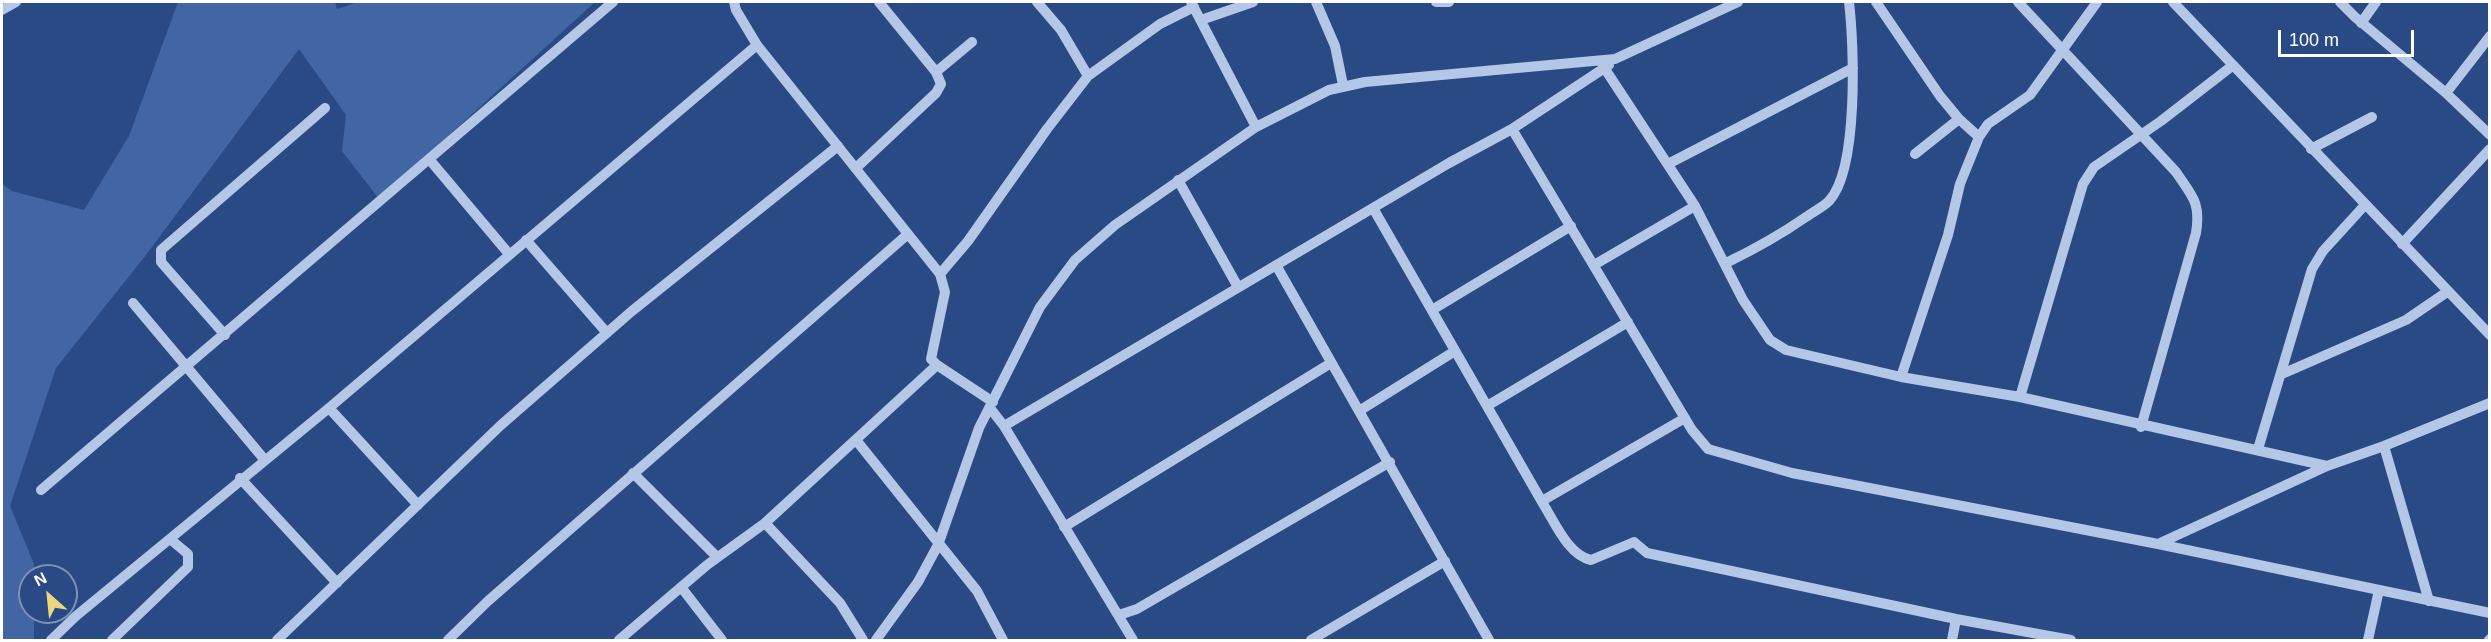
<!DOCTYPE html>
<html>
<head>
<meta charset="utf-8">
<style>
  body { margin:0 }
  #map { position:relative; width:2491px; height:642px; overflow:hidden; background:#2a4a85; font-family:Arial,sans-serif }
  canvas { display:block }
  .frame { position:absolute; inset:0; border:3px solid #fff; pointer-events:none }
  .north { position:absolute; left:18px; top:564px; width:60px; height:60px; box-sizing:border-box; background:#2a4a85; border:2px solid #7f92b6; border-radius:50%; rotate:333deg; font-size:16px; font-weight:700; line-height:24px; text-align:center; color:#fff }
  .north::after { content:''; display:block; margin:auto; width:21px; height:27px; background:#edd77d; clip-path:polygon(50% 0,100% 100%,50% 72%,0 100%) }
  .scale { position:absolute; left:2278px; top:30px; width:136px; height:27px; box-sizing:border-box; border:3px solid #fff; border-top:0; padding-left:8px; font-size:18px; line-height:21px; white-space:nowrap; color:#fff; -webkit-text-stroke:4px #2a4a85; paint-order:stroke }
</style>
</head>
<body>
<div id="map">
<canvas width="2491" height="642"></canvas>
<div class="frame"></div>
<div class="north">N</div>
<div class="scale">100 m</div>
</div>
<script>
const ctx = document.querySelector('canvas').getContext('2d');
ctx.lineJoin = 'round';
function fillPath(path, color) {
  ctx.fillStyle = color;
  ctx.fill(path, 'evenodd');
}
function stroke(path, color, width, dash) {
  ctx.strokeStyle = color;
  ctx.lineWidth = width;
  ctx.lineCap = dash ? 'butt' : 'round';
  ctx.setLineDash(dash || []);
  ctx.stroke(path);
}
fillPath(new Path2D(`
  M178 2H335L337 9 358 2 594 3 379 199 342 151 346 115 299 49 146 255 56 368 10 506 34 564V576H30V612H34V640H2V184L12 191 84 210 129 136Z`), '#4265a3');
stroke(new Path2D(`
  M734 2 736 10 757 45 940 274 945 292 931 359 937 365 993 402
  M1037 2 1061 30 1088 76
  M1191 2 1256 127
  M1316 2 1335 46 1343 85
  M1436 2H1449
  M1876 2 1940 96 1959 119 1979 137
  M2018 2 2176 172C2192 196 2201 202 2196 233L2141 427
  M2173 2 2490 335
  M2340 2 2355 17 2446 93 2490 135
  M2 10 16 2
  M1201 20 1253 2
  M2361 23 2376 2
  M1605 69 1695 206 1743 300 1770 340 1786 350 1901 377 1948 235 1960 184 1979 137 1988 124 2030 95 2097 2
  M936 72 972 42
  M2446 93 2490 36
  M1512 129 1692 430 1708 449 1792 473 2158 544 2490 613
  M2311 149 2372 117
  M1915 154 1959 119
  M429 159 509 254
  M1668 164 1853 68
  M856 168 936 93 941 84 936 72 879 2
  M1178 180 1238 287
  M1373 208 1545 507C1556 525 1569 555 1591 560L1634 542 1647 553 1956 619 2071 640
  M526 240 607 333
  M2402 244 2490 149
  M1726 263C1755 249 1780 235 1806 217 1813 212 1823 207 1829 201 1859 169 1854 44 1849 2
  M1276 265 1489 640
  M1594 265 1695 206
  M940 274 968 241 1047 129 1088 76 1160 24 1194 7
  M133 303 264 459
  M1432 310 1571 226
  M225 335 161 262V250L325 108
  M2282 374 2406 320 2447 292
  M1901 377 2020 397 2327 466
  M2020 397 2083 184 2094 167 2161 121 2232 66
  M1487 406 1628 322
  M329 408 418 505
  M990 408 1004 426 1133 640
  M1359 411 1455 351
  M1004 426 1449 163 1512 129 1609 65
  M856 440 977 591 1003 640
  M2384 446 2429 601
  M2258 449 2312 269 2323 251 2364 206
  M633 473 717 557
  M240 478 337 583
  M41 490 613 2
  M1542 501 1685 418
  M765 523 840 603 863 640
  M1064 527 1331 363
  M2158 544 2327 466 2384 446 2490 403
  M681 587 722 640
  M1119 615 1137 609 1390 462
  M51 640 76 616 329 408 757 45
  M112 640 188 567V554L170 539
  M277 640 501 425 632 311 838 146
  M448 640 488 601 908 234
  M619 640 707 565 765 523 937 365
  M876 640 918 582 938 545 979 428 1040 307 1075 260 1115 225 1256 127 1329 90 1365 82 1615 59 1738 2
  M1311 640 1445 561
  M1952 640 1956 619
  M2368 640 2379 590
  M2489 640 2490 639`), '#b5c7e7', 10);
</script>
</body>
</html>
